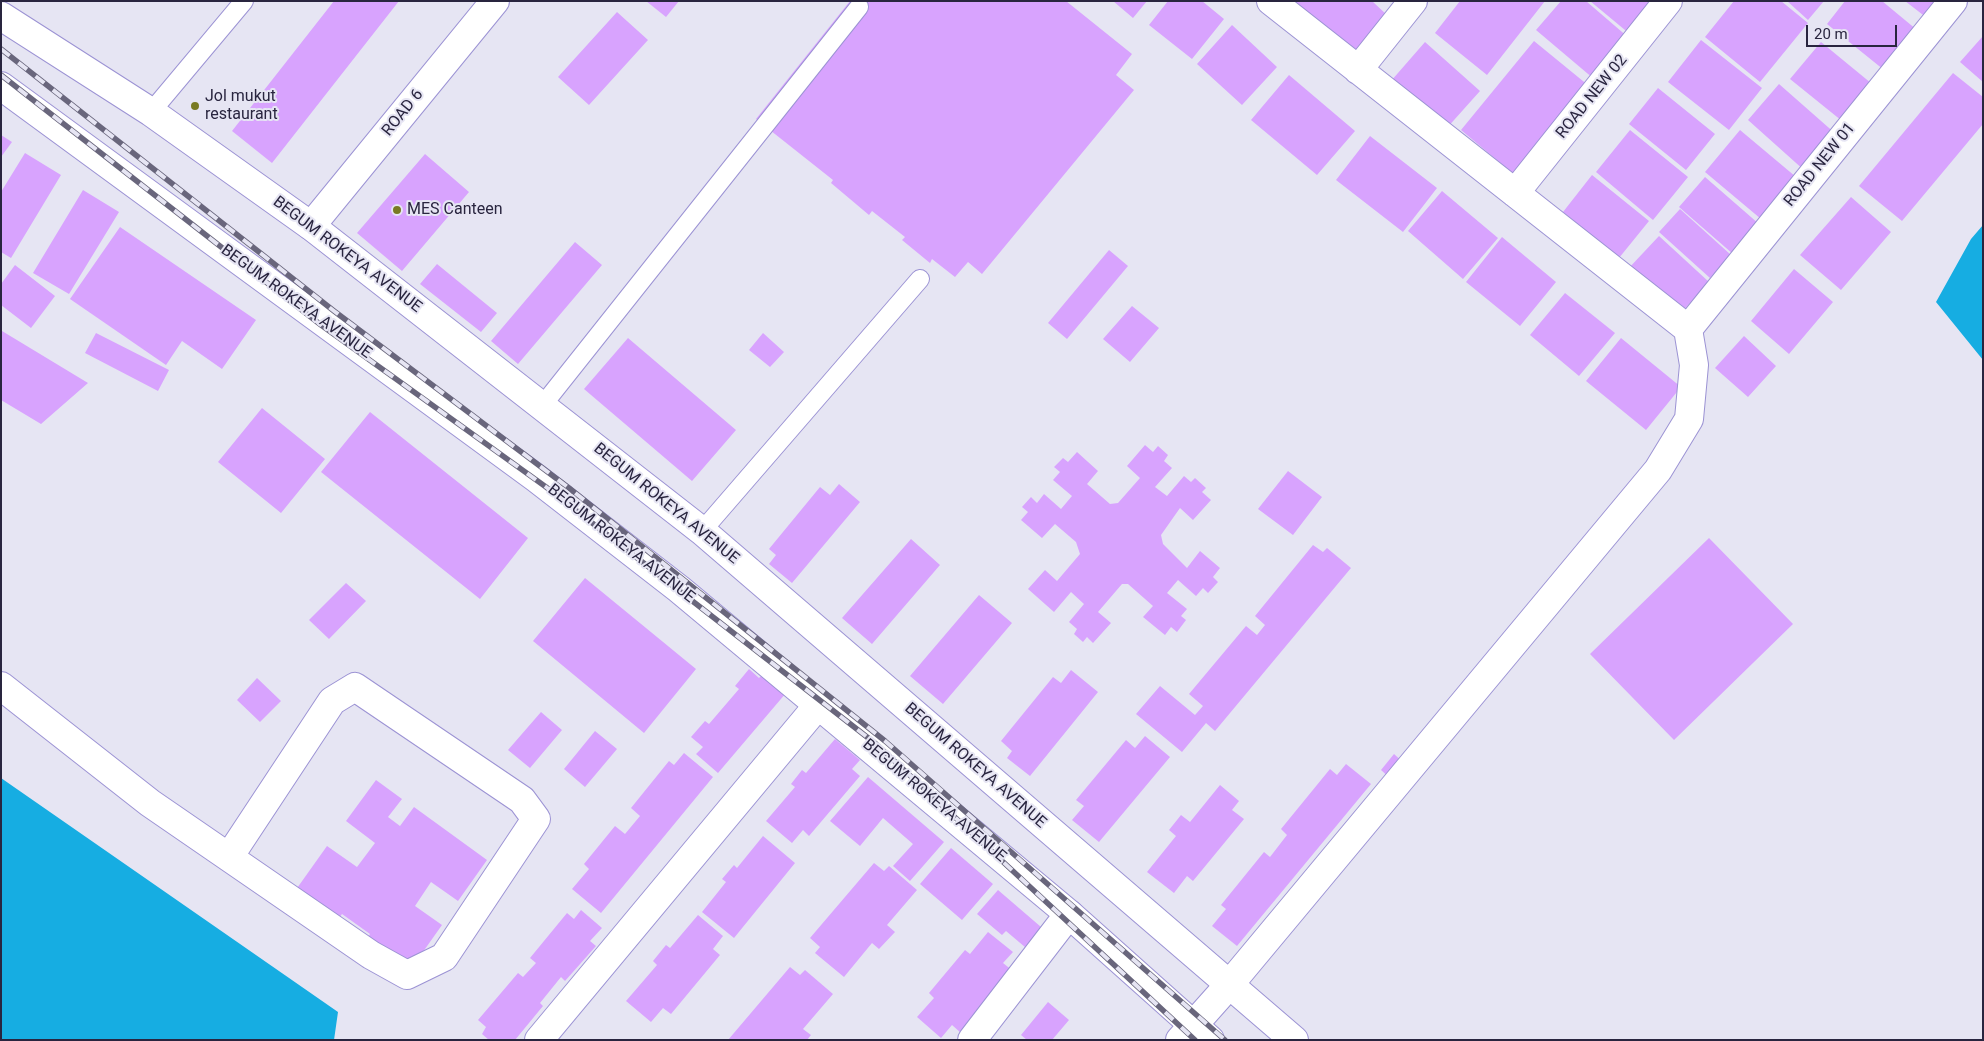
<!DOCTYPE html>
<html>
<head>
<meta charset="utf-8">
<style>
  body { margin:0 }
  #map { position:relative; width:1984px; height:1041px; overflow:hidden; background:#e6e5f3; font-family:Roboto,sans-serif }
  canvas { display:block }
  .frame { position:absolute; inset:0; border:2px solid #29253f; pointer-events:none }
  .scale { position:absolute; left:1806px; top:25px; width:91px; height:22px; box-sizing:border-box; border:2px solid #29253f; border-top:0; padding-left:6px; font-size:15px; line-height:18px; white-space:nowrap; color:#29253f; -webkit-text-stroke:4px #e6e5f3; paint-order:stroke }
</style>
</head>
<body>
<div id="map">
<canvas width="1984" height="1041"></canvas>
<div class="frame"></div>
<div class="scale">20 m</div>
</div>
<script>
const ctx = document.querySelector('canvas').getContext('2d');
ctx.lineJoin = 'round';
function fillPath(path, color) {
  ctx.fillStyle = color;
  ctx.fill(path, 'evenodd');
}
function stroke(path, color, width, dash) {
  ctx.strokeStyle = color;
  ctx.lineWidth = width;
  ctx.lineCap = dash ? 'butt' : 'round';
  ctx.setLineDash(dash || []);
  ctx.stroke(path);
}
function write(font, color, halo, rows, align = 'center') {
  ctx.font = font + ' Roboto,sans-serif';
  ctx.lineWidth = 4;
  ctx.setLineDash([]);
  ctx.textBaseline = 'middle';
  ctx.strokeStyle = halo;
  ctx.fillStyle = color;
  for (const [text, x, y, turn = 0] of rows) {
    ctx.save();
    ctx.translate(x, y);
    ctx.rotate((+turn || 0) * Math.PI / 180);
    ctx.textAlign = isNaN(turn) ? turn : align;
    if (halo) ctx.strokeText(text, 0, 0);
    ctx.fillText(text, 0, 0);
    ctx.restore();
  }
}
fillPath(new Path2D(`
  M1983 225V360L1936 302 1971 239Z
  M1 778 338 1012 334 1040H1Z`), '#16ade2');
fillPath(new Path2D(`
  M334 1H399L272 163 232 131Z
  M646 1H679L666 17Z
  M850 1H1066L1132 54 1116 75 1134 90 982 274 968 262 955 277 932 259 930 263 902 240 905 237 872 211 869 215 831 183 833 180 756 119Z
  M1113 1H1147L1133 18Z
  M1168 1H1202L1224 19 1192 59 1149 25Z
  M1297 1H1372L1388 16 1354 55 1294 4Z
  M1460 1H1545L1487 75 1435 33Z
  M1561 1H1586L1629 38 1594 79 1536 30Z
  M1590 1H1660L1631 35Z
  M1734 1H1781L1808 23 1760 82 1705 37Z
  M1787 1H1824L1808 20Z
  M1845 1H1882L1917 30 1884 70 1827 24Z
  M1905 1H1940L1927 18Z
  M617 12 648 40 589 105 558 77Z
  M1232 25 1277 67 1242 105 1197 64Z
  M1983 36V82L1960 62Z
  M1701 40 1762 88 1729 130 1668 82Z
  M1534 41 1589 86 1516 176 1461 130Z
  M1425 42 1480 91 1446 129 1391 81Z
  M1821 42 1877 88 1847 125 1790 79Z
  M1953 73 1983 97V124L1902 221 1859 186Z
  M1289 75 1355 131 1317 175 1251 120Z
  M1779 84 1837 135 1805 171 1748 120Z
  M1658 88 1715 134 1686 170 1629 124Z
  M1630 130 1688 177 1653 220 1596 172Z
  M1740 130 1802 182 1767 224 1705 172Z
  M1 135 12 142 1 157Z
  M1370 136 1437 188 1403 232 1336 180Z
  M25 153 61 175 11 258 1 252V192Z
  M425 154 469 192 402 271 357 233Z
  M1592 175 1649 221 1619 258 1563 212Z
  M1705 177 1759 224 1733 254 1679 207Z
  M83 190 119 212 69 294 33 273Z
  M1442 191 1498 238 1463 279 1408 231Z
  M1851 197 1891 232 1841 290 1800 255Z
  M1680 209 1731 255 1710 278 1659 232Z
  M120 227 256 320 222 369 182 341 166 365 70 299Z
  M1659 236 1709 282 1679 315 1628 269Z
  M1502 237 1556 282 1520 326 1466 282Z
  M575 242 602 265 518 364 491 341Z
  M1109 250 1128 266 1067 339 1048 323Z
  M437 264 497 313 481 332 420 284Z
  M15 265 55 296 31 328 1 305V284Z
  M1794 269 1833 302 1789 354 1751 321Z
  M1565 293 1615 333 1579 376 1530 335Z
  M1132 306 1159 328 1130 362 1103 339Z
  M2 331 88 383 41 424 1 400Z
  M96 333 169 370 158 391 85 353Z
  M763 333 784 352 770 367 749 350Z
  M1744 336 1776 366 1748 397 1715 368Z
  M628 338 736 430 692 481 584 389Z
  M1621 338 1681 387 1646 430 1586 381Z
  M262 408 325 459 281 513 218 462Z
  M370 412 528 538 480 599 321 472Z
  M1145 445 1153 452 1158 446 1168 455 1164 461 1172 468 1155 487 1167 496 1184 476 1191 482 1195 478 1206 488 1202 492 1211 500 1193 520 1180 508 1161 535 1163 544 1187 568 1200 551 1220 568 1213 577 1218 582 1208 593 1203 588 1196 596 1178 580 1167 593 1187 609 1181 616 1186 620 1177 632 1171 627 1165 635 1143 617 1153 606 1128 584H1122L1098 612 1111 623 1093 643 1087 637 1083 642 1074 634 1077 629 1069 622 1084 604 1071 592 1054 612 1028 589 1045 570 1057 581 1080 554 1076 542 1055 524 1042 538 1021 520 1028 512 1022 507 1031 497 1037 503 1044 494 1061 509 1072 496 1053 480 1060 472 1054 467 1063 458 1068 462 1077 452 1098 471 1087 484 1110 504 1118 503 1140 478 1127 466Z
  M1288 471 1322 497 1293 535 1258 509Z
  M839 484 860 502 792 583 769 564 776 555 769 549 820 487 830 495Z
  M1709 538 1793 624 1674 740 1590 654Z
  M911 539 940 565 872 644 842 618Z
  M1313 545 1323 552 1327 548 1351 568 1215 731 1206 723 1182 752 1136 714 1160 686 1195 715 1203 706 1189 694 1246 626 1257 635 1265 625 1255 616Z
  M585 578 696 669 644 733 533 641Z
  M346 583 366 601 329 639 309 620Z
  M979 595 1012 623 943 704 910 676Z
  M749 669 759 678 763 674 786 693 718 773 696 754 703 747 691 737 705 721 709 724 739 689 735 686Z
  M1071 670 1098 692 1030 776 1007 758 1012 751 1001 741 1053 677 1061 683Z
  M257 678 281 701 260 722 237 700Z
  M541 712 562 730 530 768 508 750Z
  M595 731 617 749 585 787 564 769Z
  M1145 736 1170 757 1099 842 1072 820 1084 806 1076 800 1126 740 1135 748Z
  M835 739 860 760 852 769 860 776 809 836 803 830 792 843 766 821 795 787 791 784 802 770 806 773Z
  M684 753 713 777 601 913 572 889 589 869 584 864 615 826 625 834 640 816 631 808 669 761 674 765Z
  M1394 754 1406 765 1392 780 1381 770Z
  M1346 764 1371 784 1237 946 1212 926 1226 909 1221 905 1264 852 1270 857 1287 835 1281 829 1330 769 1337 775Z
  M868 777 944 842 910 881 893 866 913 844 883 818 860 846 830 821Z
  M376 780 402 799 388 817 400 826 414 807 487 860 458 901 431 882 415 906 442 925 408 973 365 942 370 934 342 914 337 921 295 891 327 846 357 867 375 843 346 821Z
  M1220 785 1239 801 1232 810 1244 819 1193 881 1187 876 1174 893 1147 872 1176 836 1169 830 1181 815 1190 822Z
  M763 836 795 863 734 938 702 912 726 882 722 879 734 865 737 868Z
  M951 848 993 884 962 920 920 884Z
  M874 863 884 871 889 866 917 890 887 925 895 932 879 949 872 943 844 977 815 953 820 947 810 938Z
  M998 890 1048 933 1032 953 1006 931 1002 935 977 914Z
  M581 910 602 928 590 941 596 946 565 981 561 977 540 1003 543 1006 515 1040H489L482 1034 486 1027 478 1020 518 973 523 977 536 963 530 958 567 913 574 919Z
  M698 915 723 936 713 949 720 955 671 1014 663 1008 651 1022 626 1001 657 965 653 961 666 945 670 948Z
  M988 932 1013 952 1003 963 1013 971 961 1033 952 1025 941 1038 917 1017 934 998 929 993 965 950 970 954Z
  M790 967 800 975 805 970 833 994 803 1029 811 1035 807 1040H728Z
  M1048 1002 1069 1020 1052 1040H1027L1021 1035Z`), '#d8a3fe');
const lane = new Path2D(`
  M151 112 244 1
  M542 406 859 7
  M702 531 920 279`);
const street = new Path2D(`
  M1358 70 1413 1
  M1515 193 1668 1
  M311 226 495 1
  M1688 329 1953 1
  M1 686 150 803 371 955 407 975 444 957 536 819 522 800 355 687 332 701 229 857
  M539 1040 819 704
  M972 1040 1069 914
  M1180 1040 1229 985 1658 470 1689 419 1694 365 1688 329 1271 1`);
const secondary = new Path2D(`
  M1 16 151 112 311 226 702 531 1294 1040
  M1 86 536 478 679 589 1069 914 1210 1040`);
stroke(lane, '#9c93d4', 20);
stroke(street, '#9c93d4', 30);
stroke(secondary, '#9c93d4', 30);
stroke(lane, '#fff', 18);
stroke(street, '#fff', 28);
stroke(secondary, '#fff', 28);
const rail = new Path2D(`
  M1 49 334 311 569 488 885 741 1225 1040
  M1 75 321 325 546 487 876 744 1195 1040`);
stroke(rail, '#69667c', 5.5);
stroke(rail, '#e6e5f3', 4, [11]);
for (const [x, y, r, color] of [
  [195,106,5,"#797a22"],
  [397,210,5,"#797a22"]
]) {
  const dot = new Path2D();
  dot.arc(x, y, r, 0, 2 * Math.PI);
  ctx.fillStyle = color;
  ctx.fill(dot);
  stroke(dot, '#e6e5f3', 2);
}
write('16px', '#29253f', '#e6e5f3', [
  ["Jol mukut",205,97],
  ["restaurant",205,115],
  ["MES Canteen",407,210]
], 'left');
write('16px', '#29253f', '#e6e5f3', [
  ["ROAD NEW 02",1592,97,-51],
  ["ROAD 6",403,113,-51],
  ["ROAD NEW 01",1820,165,-51],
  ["BEGUM ROKEYA AVENUE",347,255,37],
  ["BEGUM ROKEYA AVENUE",296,302,36],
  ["BEGUM ROKEYA AVENUE",666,504,39],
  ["BEGUM ROKEYA AVENUE",621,544,38],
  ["BEGUM ROKEYA AVENUE",975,766,41],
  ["BEGUM ROKEYA AVENUE",934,801,40]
]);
</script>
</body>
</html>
